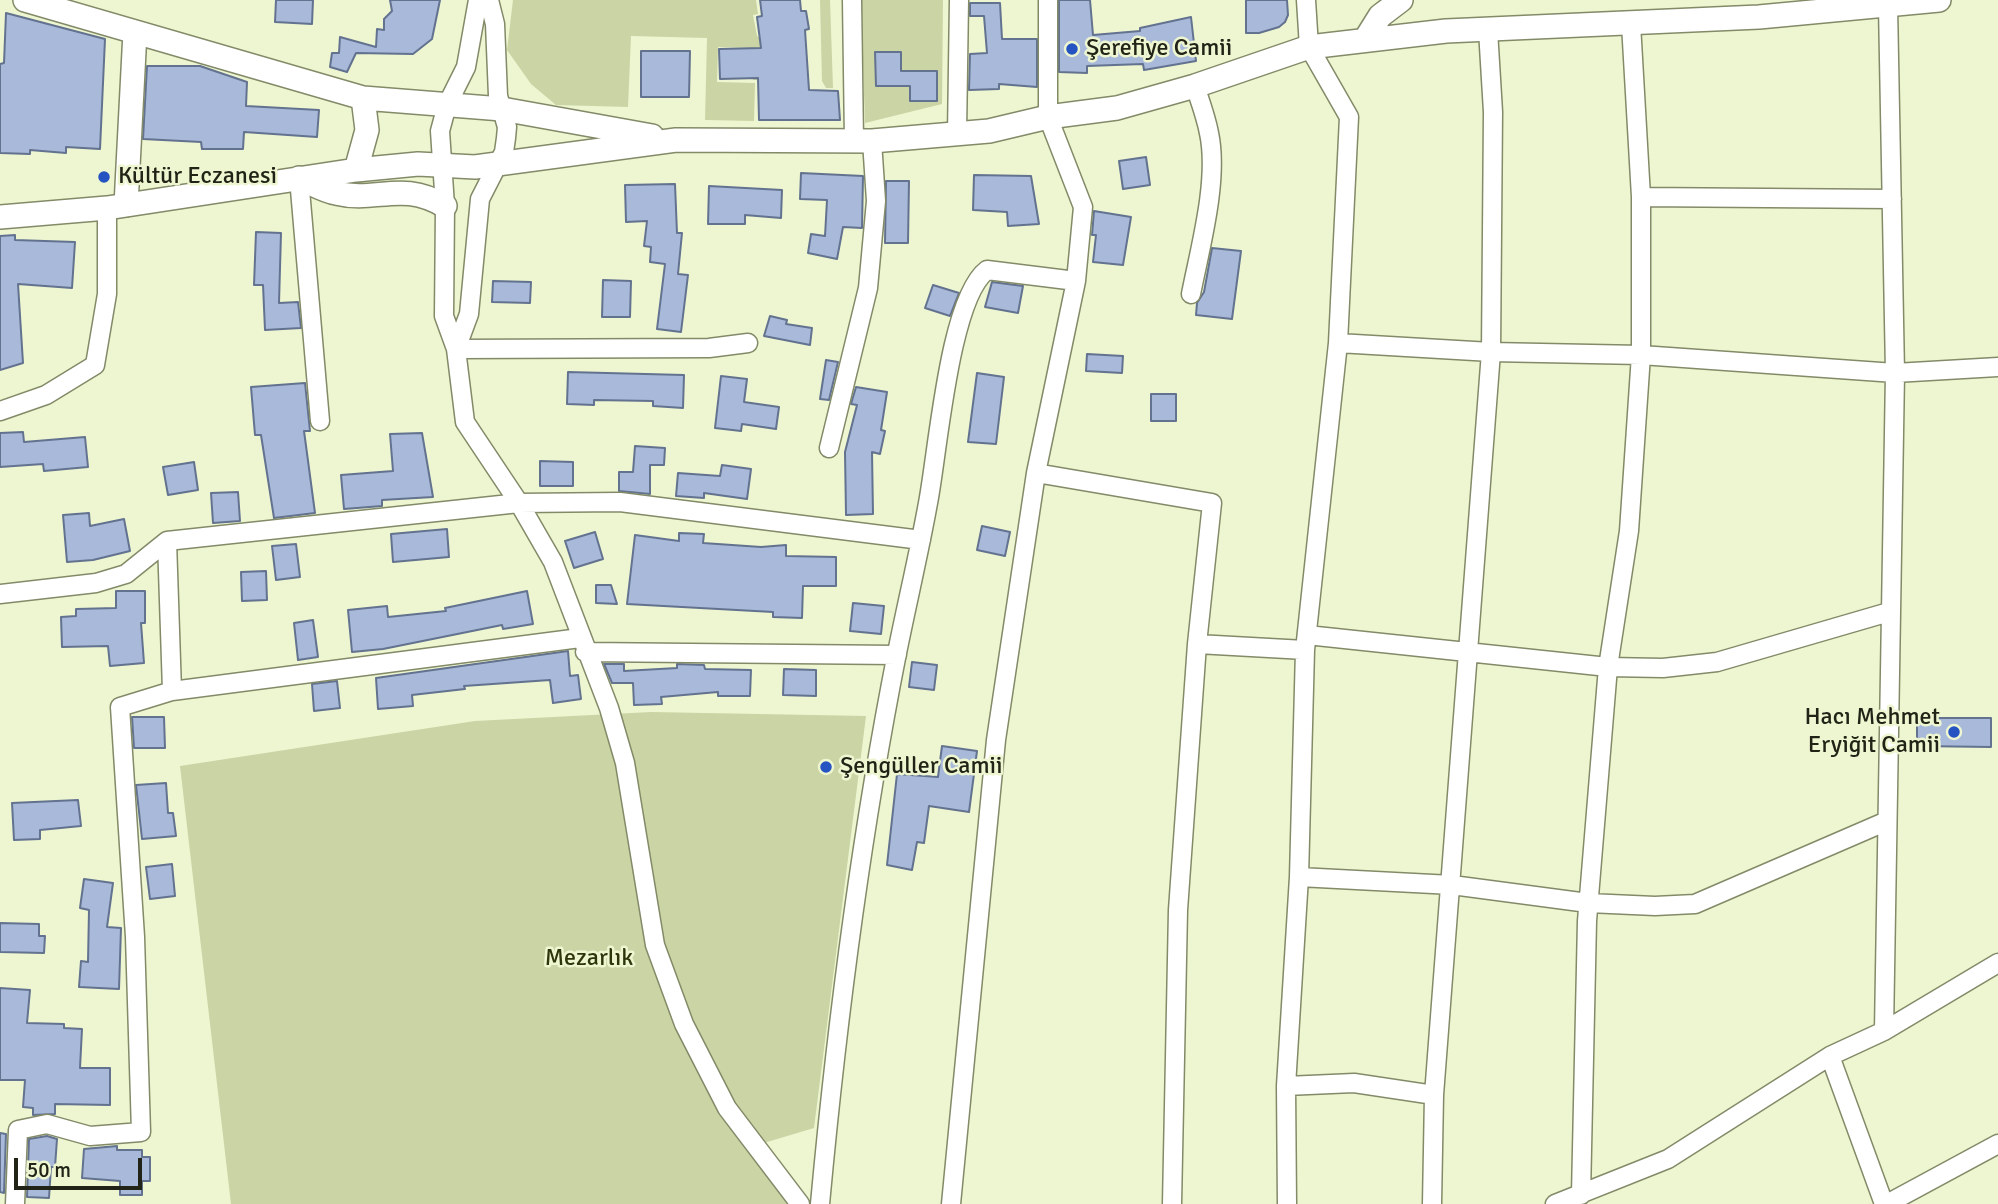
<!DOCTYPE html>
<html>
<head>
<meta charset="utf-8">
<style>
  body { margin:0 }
  #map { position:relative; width:1998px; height:1204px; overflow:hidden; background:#edf6d1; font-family:Signika,sans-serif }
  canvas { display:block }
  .scale { position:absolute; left:14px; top:1158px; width:128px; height:32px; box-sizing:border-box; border:4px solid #202315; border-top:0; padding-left:9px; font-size:21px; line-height:24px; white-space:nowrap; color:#202315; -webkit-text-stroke:5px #edf6d1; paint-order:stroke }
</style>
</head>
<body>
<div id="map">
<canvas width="1998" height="1204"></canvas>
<div class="scale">50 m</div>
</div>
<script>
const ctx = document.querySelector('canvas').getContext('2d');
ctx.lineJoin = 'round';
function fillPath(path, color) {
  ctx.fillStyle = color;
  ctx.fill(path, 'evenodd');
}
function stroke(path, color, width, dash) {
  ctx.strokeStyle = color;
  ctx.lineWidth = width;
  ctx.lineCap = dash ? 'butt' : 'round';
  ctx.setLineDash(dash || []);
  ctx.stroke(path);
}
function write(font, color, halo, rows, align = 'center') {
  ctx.font = font + ' Signika,sans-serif';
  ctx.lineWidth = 5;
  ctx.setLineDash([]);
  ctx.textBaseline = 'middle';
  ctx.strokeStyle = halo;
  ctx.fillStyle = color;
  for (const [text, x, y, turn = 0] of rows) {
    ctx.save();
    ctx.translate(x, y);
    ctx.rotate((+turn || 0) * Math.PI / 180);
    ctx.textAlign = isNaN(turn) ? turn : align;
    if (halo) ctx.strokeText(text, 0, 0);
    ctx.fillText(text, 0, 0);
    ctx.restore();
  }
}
fillPath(new Path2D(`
  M513 0H756L758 14 753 15 757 36 767 44 776 80H753L754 48 718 47 717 82 755 83 754 121 705 120 707 38 631 36 628 107 556 105 531 84 507 50Z
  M820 0H830L833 88H826L822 81Z
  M861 0H943L942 104 865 123Z
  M651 712 866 716 814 1128 747 1148 791 1204H231L180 766 475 721Z`), '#cad4a4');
const building = new Path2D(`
  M276 0H313L312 24 275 22Z
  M390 0H440L432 39 413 54 356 53 347 72 330 67 332 53H339L340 37 376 47 377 29 384 30V19L392 11Z
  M760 0H800L801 11H806L809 29 805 30 809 90 838 91 840 120H759L758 78 720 79 719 49 761 48 757 17 762 16Z
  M1059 0H1090L1093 35 1140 31V28L1191 17 1196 61 1144 70 1143 64 1087 66V73L1059 72Z
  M1246 0H1287L1288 15 1285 22 1279 27 1259 33H1246Z
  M970 3H1000L1002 39H1037V87L999 84V89L969 90 970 54 987 53 984 16H970Z
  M6 13 105 39 100 149 66 147V153L30 150V154L0 153V64L4 63Z
  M641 51H690L689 97H641Z
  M875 52H901V71H937V101H910V86H876Z
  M147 66H200L247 82 246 106 319 110 317 137 244 132 243 149H202L201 142 143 139Z
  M1146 157 1150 185 1123 189 1119 161Z
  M801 173 863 176 862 228 843 227 837 259 808 253 811 234 825 236 827 200 800 199Z
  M974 175 1031 176 1039 224 1008 226 1007 212 973 210Z
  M886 181H909L908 243H885Z
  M675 184 677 233H682L678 274 688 275 681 332 657 329 665 264 650 262 651 247 644 246 647 221 626 222 625 185Z
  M709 186 782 190 781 218 745 215V224H708Z
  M1094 211 1131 217 1123 265 1093 262 1096 235H1092Z
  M256 232 281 233 279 303 298 302 301 328 265 330 263 285H254Z
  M15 235V240L75 242 72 288 18 284 23 363 0 370V236Z
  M1212 248 1241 251 1232 319 1196 315 1197 303 1204 292Z
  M603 280 631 281 630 317H602Z
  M493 281 531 282 530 303 492 302Z
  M992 282 1023 286 1018 313 985 307Z
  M933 285 959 293 950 316 925 308Z
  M770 316 787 320 786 324 812 328 810 345 764 336Z
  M1087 354 1123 356 1122 373 1086 371Z
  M826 360 838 362 829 400 820 399Z
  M568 372 684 375 683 408 653 406V401L594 400V405L567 404Z
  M977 373 1004 377 996 444 968 442Z
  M721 376 747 379 744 402 779 407 776 429 742 424 741 431 715 428Z
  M305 383 310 431H304L315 513 274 518 261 435H255L251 387Z
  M856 387 887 392 881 430 885 431 880 454 872 452 873 514 846 515 845 452 857 405 851 404Z
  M1151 394H1176V421H1151Z
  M23 432 24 442 85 437 88 467 44 471 43 464 0 467V433Z
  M422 433 433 497 382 500V506L344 509 341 475 393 471 390 434Z
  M635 446 665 448 664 465H650V494L619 491V472H633Z
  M540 461 573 462V486H540Z
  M194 462 198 490 168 495 163 467Z
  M722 465 751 469 747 499 704 493V498L676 496 678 473 720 476Z
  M238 492 240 521 213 523 211 493Z
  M89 513 90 526 124 519 130 551 93 560 67 562 63 515Z
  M982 526 1010 532 1005 556 977 550Z
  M447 529 449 557 393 562 391 534Z
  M595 532 603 559 574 568 565 541Z
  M679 533 704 534 703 543 761 547 786 545V556L836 557V586H803L802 618 773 617V612L627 604 635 535 679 541Z
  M296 544 300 577 276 580 272 546Z
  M266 571 267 600 242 601 241 572Z
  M596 585H611L617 604 596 603Z
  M116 591H145V623H141L144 663 110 666 108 646 62 647 61 617 76 616V609L116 608Z
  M527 591 533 624 503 629 502 625 383 649 352 652 348 610 387 606 388 617 446 611 445 608Z
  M853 603 884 606 881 634 850 631Z
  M313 620 318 657 298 660 294 623Z
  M568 651 570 676 578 675 581 699 553 703 550 680 464 686 465 689 412 695 413 706 378 709 376 678Z
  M912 662 937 665 934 690 909 687Z
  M604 664H624V671L677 668V664L704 665 705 669 751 670 750 696H718V692L661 697 662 704 634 705 633 683H612Z
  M784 669 816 670V696L783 695Z
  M337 681 340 708 314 711 312 684Z
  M132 717H164L165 748H134Z
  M1917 718H1991V747L1917 746Z
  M942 746 977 751 969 812 929 806 924 843 917 842 912 870 887 865 897 774 938 777Z
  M166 783 168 813H173L176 836 142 839 136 785Z
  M78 800 81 826 40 830V839L14 840 12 803Z
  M172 864 175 896 150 899 146 867Z
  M84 879 113 883 107 927 121 928 119 989 79 987 81 961 88 962 89 910 80 908Z
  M0 923 39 924V936H45L44 953 0 952Z
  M0 988 30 990 27 1023 64 1024V1028L82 1029 80 1068H110V1105L55 1104V1114L33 1115V1108L23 1107 25 1080H0Z
  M0 1133 6 1134 4 1193 0 1192Z
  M47 1136 57 1139 55 1167H51L49 1198 27 1197 29 1139Z
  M117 1146V1150H142V1157H150V1181H142V1195H120V1181L82 1178 84 1149Z`);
fillPath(building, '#a8b9d9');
stroke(building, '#63728f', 2);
const street = new Path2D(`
  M478 0 466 67 447 105 440 131 445 206 444 316 456 349 465 422 519 503 553 562 609 708 625 763 655 945 684 1024 727 1108 800 1204
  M852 0 854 141
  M957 134 959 0
  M299 178 320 421
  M1641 197 1892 199
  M1191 294C1200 248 1219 180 1209 133 1206 117 1200 101 1195 86
  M1338 343 1491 352 1641 355 1895 373 1998 367
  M456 349 469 314 480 199 504 152 506 138 507 127 498 96 495 24 489 0
  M456 349 709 348 748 343
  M0 411 46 395 95 365 107 294V208
  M829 448 868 288 876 201 872 141
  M1036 473 1212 503 1197 644 1178 910 1172 1204
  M167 541 172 691
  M0 594 96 583 126 574 167 541 519 503 620 502 921 540
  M1307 635 1608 667 1663 668 1717 662 1889 612
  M1197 644 1305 650
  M585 652 897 655
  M1299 877 1452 885 1588 903 1655 906 1695 904 1887 821
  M1884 1031 1895 373 1888 6
  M1830 1056 1884 1204
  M1286 1086 1354 1083 1434 1095
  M1581 1195 1587 921 1608 667 1629 531 1641 355V197L1631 24
  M15 1204 18 1130 47 1124 90 1136 141 1132 135 937 120 707 172 691 580 638
  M820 1204C837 1020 861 835 897 653 907 603 919 553 928 503 938 452 949 299 987 270L1076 281
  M951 1204 996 740 1036 473 1076 281 1083 207 1048 117V0
  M1287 1204 1286 1086 1299 877 1305 650 1338 343 1349 117 1309 47 1306 0
  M1432 1204 1434 1095 1491 352 1493 112 1488 30
  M1555 1204 1668 1159 1830 1056 1884 1031 1998 963
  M1887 1204 1998 1144`);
const secondary = new Path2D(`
  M25 0 363 98 502 109 652 136
  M1365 40 1380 16 1401 0
  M356 170 367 130 363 98
  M299 178C311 183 324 191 336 193 377 203 401 180 445 206
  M126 205 135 32
  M0 217 107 208 356 170 418 164 475 167 676 140 872 141 989 131 1048 117 1117 108 1195 86 1309 47 1446 31 1759 17 1939 0`);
stroke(street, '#828a68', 21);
stroke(secondary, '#828a68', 26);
stroke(street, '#fff', 18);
stroke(secondary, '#fff', 23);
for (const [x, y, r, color] of [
  [1072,49,7,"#2554c2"],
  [104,177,7,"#2554c2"],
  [1954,732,7,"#2554c2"],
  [826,767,7,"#2554c2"]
]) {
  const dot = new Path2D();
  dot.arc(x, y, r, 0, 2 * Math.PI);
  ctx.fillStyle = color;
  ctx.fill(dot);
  stroke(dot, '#edf6d1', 2.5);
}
write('24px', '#202315', '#edf6d1', [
  ["Şerefiye Camii",1086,49],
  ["Kültür Eczanesi",118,177],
  ["Hacı Mehmet",1940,718,"right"],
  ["Eryiğit Camii",1940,746,"right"],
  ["Şengüller Camii",840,767]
], 'left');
write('24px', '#2e350a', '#edf6d1', [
  ["Mezarlık",589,959]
]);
</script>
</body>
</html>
